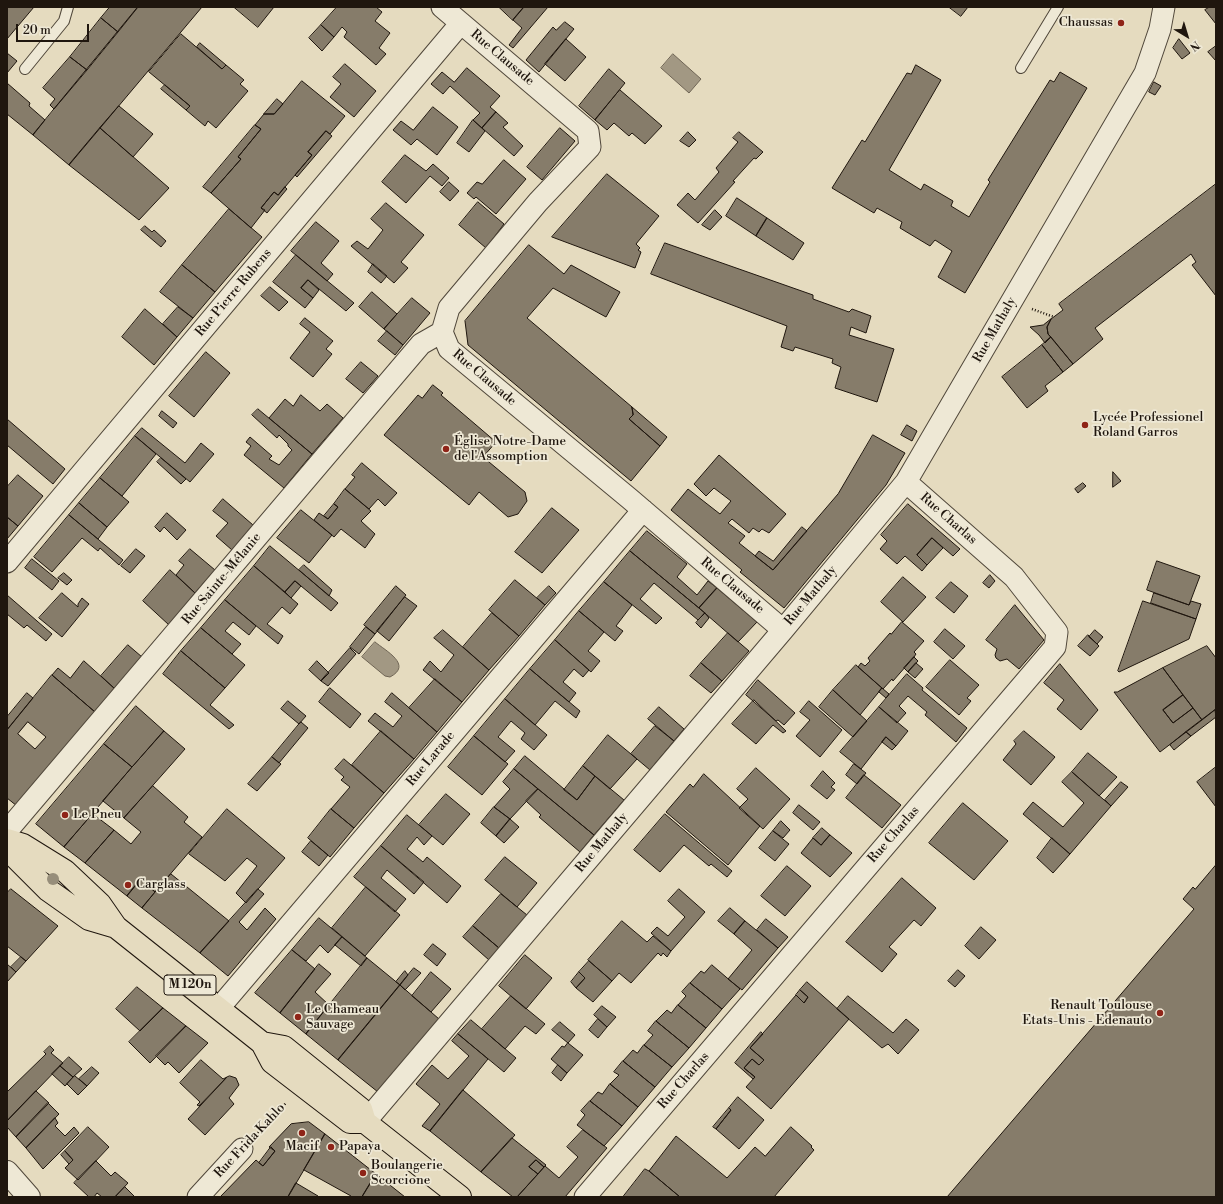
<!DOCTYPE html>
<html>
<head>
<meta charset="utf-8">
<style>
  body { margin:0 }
  #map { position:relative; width:1223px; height:1204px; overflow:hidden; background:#e5dbbf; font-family:"Libre Bodoni",serif }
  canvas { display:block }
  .frame { position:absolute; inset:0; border:8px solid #1f160e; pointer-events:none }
  .north { position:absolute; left:1167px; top:16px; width:40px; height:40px; -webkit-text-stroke:3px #eee8d5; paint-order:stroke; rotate:142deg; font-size:11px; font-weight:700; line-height:16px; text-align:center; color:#1f160e }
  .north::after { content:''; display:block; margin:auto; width:14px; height:18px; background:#1f160e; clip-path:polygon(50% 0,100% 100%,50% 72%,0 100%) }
  .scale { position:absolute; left:16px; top:24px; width:73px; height:18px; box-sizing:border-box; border:2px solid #1f160e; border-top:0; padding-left:5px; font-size:12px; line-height:14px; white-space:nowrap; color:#1f160e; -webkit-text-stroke:3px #eee8d5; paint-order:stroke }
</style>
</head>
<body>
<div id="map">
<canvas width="1223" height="1204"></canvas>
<div class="frame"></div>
<div class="north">N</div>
<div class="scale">20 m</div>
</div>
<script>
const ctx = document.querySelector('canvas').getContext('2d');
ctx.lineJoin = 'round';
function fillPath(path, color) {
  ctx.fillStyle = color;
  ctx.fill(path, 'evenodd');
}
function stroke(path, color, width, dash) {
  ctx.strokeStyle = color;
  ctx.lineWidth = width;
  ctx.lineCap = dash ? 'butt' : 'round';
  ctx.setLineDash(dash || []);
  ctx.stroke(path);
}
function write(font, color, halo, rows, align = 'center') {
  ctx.font = font + ' "Libre Bodoni",serif';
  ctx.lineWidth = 3.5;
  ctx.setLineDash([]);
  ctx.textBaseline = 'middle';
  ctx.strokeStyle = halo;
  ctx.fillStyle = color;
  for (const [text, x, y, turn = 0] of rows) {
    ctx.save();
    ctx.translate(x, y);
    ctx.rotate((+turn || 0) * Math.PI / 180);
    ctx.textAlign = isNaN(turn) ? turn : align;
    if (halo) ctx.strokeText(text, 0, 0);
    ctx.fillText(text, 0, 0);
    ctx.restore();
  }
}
const water = new Path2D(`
  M673 54 701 79 689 93 661 68Z
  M375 642C386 651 413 665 390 677L385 676 362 657Z`);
fillPath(water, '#a29883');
stroke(water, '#6e6454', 1);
const building = new Path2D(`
  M7 7H34L7 39Z
  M110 7H138L118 32 101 18Z
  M138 7H202L69 165 33 135Z
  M234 7H274L258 27Z
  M337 7H376L382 12 375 21 390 33 379 48 386 54 376 65 344 37 347 32 342 27 334 37 321 25Z
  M499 7H524L513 20Z
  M524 7H548L513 48 509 45 522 28 513 20Z
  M949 7H968L961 16Z
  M1210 7H1216V24L1205 10Z
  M101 18 118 32 87 70 70 57Z
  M565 22 574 29 539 72 526 60 553 27 556 30Z
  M321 25 334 37 322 51 309 38Z
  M181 34 222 69 226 65 244 80 240 84 248 91 216 128 208 121 205 126 186 110 190 106 149 72Z
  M566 39 586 57 565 81 545 64Z
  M1179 39 1190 53 1182 59 1173 48Z
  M200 43 226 65 222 69 197 47Z
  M1216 46V61L1208 52Z
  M7 53 17 61 7 73Z
  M70 57 87 70 54 109 50 105 55 99 43 88Z
  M345 64 376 91 354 117 330 97 341 84 333 77Z
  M916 65 941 80 889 170 921 190 924 184 953 201 951 206 969 217 990 182 988 180 1050 80 1054 82 1060 72 1087 88 965 293 938 277 952 251 935 240 930 246 900 228 902 222 877 208 874 213 832 188 862 140 865 142 907 73 911 74Z
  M467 68 500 96 490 107 496 112 482 128 473 120 480 113 450 86 443 94 431 84 442 72 454 82Z
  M609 69 625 83 595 120 579 106Z
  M302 81 345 116 330 134 326 131 308 152 312 155 285 187 278 195 274 192 261 208 265 210 251 228 211 193 241 159 238 157 261 129 255 125 264 114H274Z
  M1154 82 1161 86 1155 95 1149 92Z
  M7 83 30 103 29 106 45 120 33 135 7 114Z
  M165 85 190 106 186 110 161 89Z
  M620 90 662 126 645 144 632 133 629 136 614 123 607 130 595 120Z
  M277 99 283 104 274 114H264Z
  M119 106 153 134 133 157 100 128Z
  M433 107 458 127 437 155 417 139 411 145 393 130 401 121 413 130Z
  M496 112 508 123 503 127 523 146 514 156 482 128Z
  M473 120 485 131 469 152 457 143Z
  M255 125 261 129 238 157 241 159 211 193 203 187Z
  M100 128 169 188 139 220 69 165Z
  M560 128 575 141 542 180 527 167Z
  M326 131 332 136 297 177 295 175 312 155 308 152Z
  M688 132 696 140 689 147 680 141Z
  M739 132 763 152 756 159 754 158 733 181 735 182 698 223 677 205 688 193 695 200 719 172 716 168 738 142 733 138Z
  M405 155 426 171 433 164 449 178 442 186 430 176 406 203 382 182Z
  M504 160 526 179 496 214 476 197 474 199 467 193 477 182 482 184Z
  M607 174 659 216 636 244 640 248 638 250 641 252 635 268 552 237Z
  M449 182 459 191 450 201 440 192Z
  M1216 184V296L1192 265 1196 262 1191 254 1095 328 1103 339 1073 364 1048 334 1047 327 1051 319 1063 310 1059 304Z
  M285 187 287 189 267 213 261 208 274 192 278 195Z
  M737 198 767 218 756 236 726 216Z
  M478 202 504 224 486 248 459 225Z
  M386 203 424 235 401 262 408 268 394 283 351 246 357 241 368 249 383 230 371 219Z
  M229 209 262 237 215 292 182 265Z
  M715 210 722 217 710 230 702 225Z
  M767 218 804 243 793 260 756 236Z
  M316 222 339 241 321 263 333 274 327 281 291 251Z
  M145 226 152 232 154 230 166 241 161 247 141 230Z
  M665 243 813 295V299L849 312 852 309 871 316 866 333 851 327 849 335 894 349 877 402 835 388 841 367 832 363 833 359 795 347 793 351 781 347 787 326 651 274Z
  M529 245 564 274 571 265 620 292 606 317 553 288 527 318 632 407 633 415 629 419 660 446 631 481 468 345 465 321Z
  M296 255 354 303 346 311 308 280 301 288 313 298 305 308 273 282Z
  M373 264 387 276 381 283 368 272Z
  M182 265 215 292 193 318 160 292Z
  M308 280 319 290 313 298 301 288Z
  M270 287 288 302 279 311 261 296Z
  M372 292 397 314 384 329 359 307Z
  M412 298 430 313 403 345 384 329Z
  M178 307 193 318 177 337 163 324Z
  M145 309 177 337 154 365 122 337Z
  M305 318 333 341 326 349 332 354 313 377 290 358 310 332 300 324Z
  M1051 319 1047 327 1048 334 1051 337 1045 343 1039 335 1030 327 1043 325Z
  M387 331 403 345 395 355 378 341Z
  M1051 337 1073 364 1063 372 1042 345Z
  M1042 345 1063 372 1045 386 1048 391 1027 408 1002 377Z
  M206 352 230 373 194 417 169 396Z
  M361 362 378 376 363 393 346 379Z
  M433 385 443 393 441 395 496 442 483 457 525 492 527 501 518 514 508 517 479 492 469 505 384 435 418 395 422 398Z
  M301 395 320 411 327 404 343 418 312 454 269 418 285 399 293 406Z
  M632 407 667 437 660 446 629 419 633 415Z
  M258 409 312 454 284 488 244 455 251 446 246 442 250 437 272 456 269 459 279 465 292 450 288 446V444L279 435 277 438 252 415Z
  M162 411 177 423 173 428 159 416Z
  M7 419 65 469 53 484 7 445Z
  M907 425 917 431 912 441 901 435Z
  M142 428 185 463 201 443 214 454 190 482 135 436Z
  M873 435 905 453 886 485 784 608 740 572 742 570 671 510 688 489 720 514 731 501 714 488 706 496 694 484 719 455 786 514 769 533 762 529 759 532 753 528 749 533 732 519 728 523 745 536 739 543 773 570 838 494Z
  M135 436 156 454 122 496 100 478Z
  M161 458 186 479 181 484 157 462Z
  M362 463 397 493 385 506 378 499 369 509 345 489 355 477 352 475Z
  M1113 472 1121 481 1113 487Z
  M18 475 43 496 18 526 7 517V487Z
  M100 478 129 502 107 527 79 503Z
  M1083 483 1086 486 1078 493 1075 489Z
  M345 489 371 511 361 521 375 534 365 548 341 529 334 537 314 520 319 513 328 519 338 507 334 504Z
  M223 499 253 525 232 550 216 536 228 523 213 511Z
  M79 503 107 527 98 539 69 515Z
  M334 504 338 507 328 519 324 516Z
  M908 504 960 549 953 556 932 538 917 555 927 565 922 571 905 556 897 564 880 549 887 541 881 535Z
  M552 508 579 530 542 573 515 552Z
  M301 510 332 535 309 563 277 538Z
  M167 513 186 530 177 540 164 527 160 532 155 527Z
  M69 515 123 560 119 565 100 548 98 551 82 538 52 572 34 557Z
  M7 517 18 526 7 539Z
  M802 527 807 531 773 570 755 556 759 551 773 561Z
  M647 531 687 564 677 577 697 595 708 581 717 588 699 608 630 551Z
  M932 538 943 548 927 565 917 555Z
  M270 546 338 603 331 611 295 581 285 592 254 566Z
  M136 549 145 556 130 573 121 566Z
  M190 549 215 570 195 593 176 575 184 565 179 561Z
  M630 551 705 613 698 620 654 583 640 599 662 618 656 624 604 582Z
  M32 559 59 581 52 590 25 568Z
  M1157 561 1200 576 1189 605 1147 590Z
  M304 565 332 590 329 596 299 570Z
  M254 566 298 604 290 614 282 607 267 624 283 636 278 644 225 600Z
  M170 570 195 593 169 625 143 601Z
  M64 573 72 580 67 585 58 578Z
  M990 575 995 581 989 588 983 583Z
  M903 577 926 597 903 622 881 602Z
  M515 580 545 605 519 636 489 610Z
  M295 581 301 586 291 598 285 592Z
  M604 582 632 605 616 626 623 631 615 641 579 611Z
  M951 582 968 596 954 613 936 598Z
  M396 586 406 595 375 634 364 625Z
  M549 586 556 593 545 605 537 598Z
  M717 588 757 622 738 642 699 608Z
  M62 593 78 607V604L82 598 89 604 62 637 39 618Z
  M1154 593 1189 605 1191 601 1201 604 1196 619 1151 603Z
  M7 595 52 634 46 641 27 625 24 628 7 614Z
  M405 597 417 606 389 641 377 631Z
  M225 600 256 626 249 635 233 622 225 631 241 644 232 654 201 628Z
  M1143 601 1196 619 1189 639 1119 672 1118 671Z
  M1015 605 1044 640 1019 669 1007 659 1000 661 996 658 995 655 997 649 986 640Z
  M579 611 604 632 588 651 600 661 591 672 555 640Z
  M492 613 519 636 489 670 463 647Z
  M705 613 709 618 701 628 696 623Z
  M902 622 924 641 914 652 916 654 914 657 893 681 892 679 883 689 858 667 861 663 865 666 870 661 868 658 890 633 891 634Z
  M366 627 375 634 359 654 350 647Z
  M201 628 245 665 225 688 181 651Z
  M945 629 965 646 953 659 934 642Z
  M443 630 489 670 462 702 423 670 430 661 441 672 454 655 434 638Z
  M1095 630 1103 637 1097 644 1089 637Z
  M728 633 749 651 722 681 701 663Z
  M1088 635 1099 646 1090 656 1078 646Z
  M555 640 589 670 583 677 574 669 563 682 576 693 569 702 530 669Z
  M128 645 142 657 115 689 101 676Z
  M1207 646 1216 658V709L1202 720 1163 668Z
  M350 648 356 654 328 686 321 681Z
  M181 651 225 688 210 705 234 725 229 729 163 674Z
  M914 657 918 661 908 672 904 668Z
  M950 660 979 685 967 698 971 701 959 715 926 687Z
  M84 661 115 689 95 712 52 675 58 668 70 678Z
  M317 661 329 673 321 681 309 670Z
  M701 663 722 681 711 693 690 676Z
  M916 663 923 669 915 678 908 672Z
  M1060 664 1098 710 1081 730 1057 709 1064 700 1044 683Z
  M856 665 882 688 860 715 833 690Z
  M1163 668 1183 695 1163 710 1173 723 1193 708 1202 720 1160 752 1114 692H1117Z
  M530 669 580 711 576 718 555 701 535 725 505 699Z
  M907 674 923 688 922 690 967 728 956 742 925 715 927 712 908 696 899 706 906 713 897 723 879 707Z
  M52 675 95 712 17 806 7 798V730ZM28 722 46 737 35 749 18 734Z
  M435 679 462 702 437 732 409 708Z
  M758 680 795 713 784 725 778 720 776 721 746 695Z
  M330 688 361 714 350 728 319 702Z
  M882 688 889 694 886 698 879 692Z
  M833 690 867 721 853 737 819 707Z
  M27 693 33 698 7 730V717Z
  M392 693 437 732 414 759 368 721 375 713 393 727 402 716 385 702Z
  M1183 695 1193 708 1173 723 1163 710Z
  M505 699 547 735 534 750 521 739 525 733 511 721 498 737 515 751 505 762 474 736Z
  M754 700 786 731 783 733 773 725 756 744 732 724Z
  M288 701 306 716 299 724 281 709Z
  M809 701 842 730 820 757 796 736 810 720 800 712Z
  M136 706 164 731 132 767 104 744Z
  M659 707 684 729 674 741 648 719Z
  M879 707 908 731 896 746 886 737 861 769 840 752Z
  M1215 710 1216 717 1191 736 1186 732Z
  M301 722 308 728 279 763 272 757Z
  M655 726 674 741 650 770 631 754Z
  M164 731 185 749 124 818 103 801Z
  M381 731 414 759 384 793 352 765Z
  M1024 731 1055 757 1031 785 1003 760 1016 744 1014 741Z
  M1186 732 1191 736 1174 750 1170 745Z
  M608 735 637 759 610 789 583 766Z
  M474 736 508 764 482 795 448 767Z
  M886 737 896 746 892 750 882 742Z
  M104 744 132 767 64 847 36 824Z
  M1088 753 1117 777 1099 796 1072 772Z
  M525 756 577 800 595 776 624 800 594 835 514 769Z
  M272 757 281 764 257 791 248 784Z
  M344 759 384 793 354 828 331 809 350 787 341 780 344 777 335 769Z
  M854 764 866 773 857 784 846 775Z
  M583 766 595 776 577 800 564 790Z
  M1216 767V807L1197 782Z
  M756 768 790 799 763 829 739 808 748 799 737 789Z
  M514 769 538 789 510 819 494 807 510 789 503 782Z
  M823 771 835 783 831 787 835 790 827 799 811 786Z
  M1072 772 1111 806 1070 854 1023 814 1033 802 1063 827 1084 803 1062 782Z
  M704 774 760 826 728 865 666 812 690 784 693 787Z
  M864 775 901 805 882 828 846 798Z
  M1121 782 1128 787 1111 806 1105 800Z
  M153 786 188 817 184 822 202 837 155 892 141 879 127 896 85 863 114 830 131 844 141 832 124 818Z
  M538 789 594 835 580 852 539 817 541 815 526 801Z
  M446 794 470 814 443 845 419 825Z
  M963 803 1008 841 974 880 929 843Z
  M799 805 820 822 813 830 793 813Z
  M494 807 510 819 496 836 481 823Z
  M227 809 285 858 246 903 236 893 257 866 247 858 225 881 189 854Z
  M331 809 354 828 330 857 308 838Z
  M93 814 114 830 85 863 64 847Z
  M665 814 732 871 727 877 711 864 709 866 684 845 660 872 634 850Z
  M407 815 432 836 424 845 417 837 407 849 423 862 427 857 461 886 447 903 381 846Z
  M510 819 519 827 504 843 496 836Z
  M781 821 790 830 783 838 773 831Z
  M822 828 830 835 821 845 813 838Z
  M773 831 789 844 775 861 759 848Z
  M830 835 852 853 830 877 801 853 813 838 821 845Z
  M1052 838 1070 854 1053 873 1037 858Z
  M311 841 328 855 319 866 302 852Z
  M381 846 424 882 414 894 387 870 381 878 406 899 395 912 354 877Z
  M505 857 537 883 517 907 485 880Z
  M1216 865V1197H947L1194 909 1183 899 1193 887 1195 889Z
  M787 866 811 886 785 916 761 896Z
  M171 874 229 921 200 953 142 908Z
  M902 878 936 908 921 926 914 920 889 947 897 954 882 972 846 942Z
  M141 879 155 892 142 908 127 896Z
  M366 887 400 915 365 956 332 928Z
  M11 889 58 926 26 961 7 946V893Z
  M258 889 264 894 239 922 247 930 265 908 276 919 228 976 200 953Z
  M679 889 705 912 671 951 651 933 657 927 668 936 685 917 668 901Z
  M501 894 527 915 499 948 473 926Z
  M730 908 745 921 734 934 718 921Z
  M319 918 342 937 328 953 320 945 306 961 292 950Z
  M766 919 788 937 778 948 757 930Z
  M622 921 647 942 653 936 671 951 667 957 663 953 661 956 658 953 631 983 619 973 612 981 588 960Z
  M745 921 778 948 742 990 728 979 752 950 734 934Z
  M473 926 499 948 489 960 463 937Z
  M981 927 996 940 979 959 965 946Z
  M342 937 367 958 361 966 335 945Z
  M433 944 446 954 437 966 424 955Z
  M292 950 315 969 280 1013 255 993Z
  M525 955 552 978 526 1009 499 986Z
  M21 957 26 961 16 972 11 967Z
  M367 958 400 985 338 1060 306 1034Z
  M589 961 612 981 593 1002 576 988 585 978 579 972Z
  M7 964 16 972 7 982Z
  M319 964 331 974 315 992 329 1005 306 1034 280 1013Z
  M712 965 740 989 722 1009 690 983 701 971 704 973Z
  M414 968 421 973 405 990 400 985Z
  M958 970 965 976 955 987 948 981Z
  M405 971 408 975 400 985 396 982Z
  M431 972 451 989 431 1012 412 996Z
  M579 972 585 978 576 988 571 982Z
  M807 982 849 1019 771 1109 746 1087 755 1077 744 1068 752 1059 759 1065 764 1060 750 1048 796 995 804 1003 808 997 800 990Z
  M690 983 722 1009 706 1028 678 1005 686 996 682 992Z
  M400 985 439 1019 378 1092 338 1060Z
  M137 987 163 1008 140 1031 116 1009Z
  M800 990 808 997 804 1003 796 995Z
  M511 996 545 1024 536 1034 525 1026 505 1049 482 1029Z
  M848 996 893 1033 906 1019 919 1030 898 1054 888 1044 882 1048 837 1009Z
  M678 1005 706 1028 689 1048 656 1021 667 1010 671 1013Z
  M602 1006 616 1017 607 1027 594 1015Z
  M163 1008 186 1026 150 1063 129 1042Z
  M598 1019 607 1027 598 1038 589 1030Z
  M471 1020 516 1058 504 1072 458 1034Z
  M656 1021 689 1048 672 1067 644 1045 653 1035 648 1031Z
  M560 1022 575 1035 568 1043 552 1030Z
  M186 1026 208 1043 179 1073 168 1062 165 1065 156 1056Z
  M761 1032 763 1034 750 1048 764 1060 759 1065 752 1059 744 1068 755 1077 753 1079 735 1063Z
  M458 1034 488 1059 430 1131 422 1126 440 1104 416 1084 432 1065 448 1079 469 1056 452 1041Z
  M568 1043 583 1055 567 1073 551 1059 562 1046 564 1047Z
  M644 1045 672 1067 655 1087 623 1061 633 1050 637 1053Z
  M50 1046 54 1050 51 1053 63 1063 7 1121V1092L46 1054 44 1052Z
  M69 1057 82 1069 73 1077 60 1066Z
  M201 1060 223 1079 227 1077 199 1106 197 1105 200 1102 180 1083Z
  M623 1061 655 1087 638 1107 610 1084 619 1075 614 1072Z
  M558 1065 567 1073 561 1081 552 1073Z
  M60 1066 73 1077 65 1086 52 1074Z
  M92 1067 99 1073 87 1086 79 1079Z
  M75 1076 87 1086 78 1095 67 1084Z
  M230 1076 236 1078 239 1085 229 1098 234 1104 205 1135 188 1119 227 1077Z
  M610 1084 638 1107 622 1126 590 1101 598 1092 602 1094Z
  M463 1090 515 1135 481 1172 430 1131Z
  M36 1091 49 1103 16 1137 7 1127V1121Z
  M738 1097 764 1120 739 1149 716 1129 731 1110 729 1108Z
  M590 1101 622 1126 604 1146 577 1125 585 1115 581 1111Z
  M48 1103 59 1114 26 1148 16 1137Z
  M729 1108 731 1110 716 1129 713 1127Z
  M55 1118 58 1123 55 1126 65 1136 74 1127 79 1133 43 1169 26 1148Z
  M309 1122 325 1134 288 1197H220L256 1160 263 1166 275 1151 269 1147 291 1124Z
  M88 1127 109 1147 78 1180 65 1168 73 1160 65 1151Z
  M791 1127 812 1146 811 1147 814 1150 774 1197H680L649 1171 676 1136 727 1178 755 1147 765 1156Z
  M583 1130 607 1148 565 1197H517L545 1166 559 1178 578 1157 567 1147Z
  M325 1134 376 1174 362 1197H350L351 1196 304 1170Z
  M512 1138 546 1165 544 1167 536 1160 529 1167 538 1174 517 1197H513L481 1172Z
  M271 1147 275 1151 263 1166 259 1163Z
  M65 1151 73 1160 69 1164 61 1155Z
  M536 1160 544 1167 538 1174 529 1167Z
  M96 1161 111 1176 115 1172 128 1183 115 1197H102L97 1193 94 1197H89L74 1183Z
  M645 1169 649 1171 680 1197H623Z
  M376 1174 405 1197H362Z
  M296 1183 318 1196V1197H288Z
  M125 1187 135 1197H115Z`);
fillPath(building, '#867c6a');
stroke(building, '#1f160e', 1);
const service = new Path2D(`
  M1021 68 1058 7
  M25 69 64 21 68 7`);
const minor = new Path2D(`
  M442 7 588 131 590 147 538 202 449 308 442 332 449 349 630 499 783 630
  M7 562 461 23
  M7 831 421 344 442 332
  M219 1008 643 510
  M365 1122 783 630 906 482 1145 73 1160 29 1164 7
  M198 1197 242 1149
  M585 1197 1055 647 1057 632 1014 577 906 482`);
const tertiary = new Path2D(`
  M7 1172 29 1197`);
const primary = new Path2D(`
  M7 840 23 845 65 871 100 904 116 927 262 1043 272 1062 350 1122H365
  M7 847 15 857 48 890 89 919 116 927
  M262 1043 284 1047 361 1109 365 1122 460 1197`);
stroke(service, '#50473a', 12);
stroke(minor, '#50473a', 23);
stroke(tertiary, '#50473a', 24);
stroke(primary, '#1f160e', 24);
stroke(new Path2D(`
  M1032 309 1054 317
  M258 1133 286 1103`), '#1f160e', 2.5, [1, 2]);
stroke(service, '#eee8d5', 10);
stroke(minor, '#eee8d5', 21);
stroke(tertiary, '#eee8d5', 22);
stroke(primary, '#e5dbbf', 22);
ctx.fillStyle = '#978e7a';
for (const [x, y] of [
  [53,879]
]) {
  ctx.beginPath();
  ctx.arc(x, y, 6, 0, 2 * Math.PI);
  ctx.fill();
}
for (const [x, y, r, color] of [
  [1121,23,4,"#8f2418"],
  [1085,425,4,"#8f2418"],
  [446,449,4,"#8f2418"],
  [65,815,4,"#8f2418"],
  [128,885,4,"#8f2418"],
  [1160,1013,4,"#8f2418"],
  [298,1017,4,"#8f2418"],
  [302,1133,4,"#8f2418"],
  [331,1147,4,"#8f2418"],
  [363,1173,4,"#8f2418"]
]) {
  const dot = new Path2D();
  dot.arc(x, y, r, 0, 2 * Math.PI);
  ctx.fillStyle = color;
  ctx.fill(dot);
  stroke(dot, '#eee8d5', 1.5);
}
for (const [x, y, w] of [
  [190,985,52]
]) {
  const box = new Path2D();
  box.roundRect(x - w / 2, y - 10, w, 20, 3);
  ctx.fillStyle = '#eee8d5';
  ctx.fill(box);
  stroke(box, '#1f160e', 1);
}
write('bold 12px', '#1f160e', null, [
  ["M 120n",190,985]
]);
write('13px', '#1f160e', '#eee8d5', [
  ["Chaussas",1113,23,"right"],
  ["Lycée Professionel",1093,418],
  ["Roland Garros",1093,433],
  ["Église Notre-Dame",454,442],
  ["de l'Assomption",454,457],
  ["Le Pneu",73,815],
  ["Carglass",136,885],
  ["Renault Toulouse",1152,1006,"right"],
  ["Etats-Unis - Edenauto",1152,1021,"right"],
  ["Le Chameau",306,1010],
  ["Sauvage",306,1025],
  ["Macif",302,1147,"center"],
  ["Papaya",339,1147],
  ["Boulangerie",371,1166],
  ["Scorcione",371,1181]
], 'left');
write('13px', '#1f160e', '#eee8d5', [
  ["Rue Clausade",502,58,40],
  ["Rue Pierre Rubens",234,293,-50],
  ["Rue Mathaly",995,330,-60],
  ["Rue Clausade",484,378,40],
  ["Rue Charlas",948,519,41],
  ["Rue Sainte-Mélanie",222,579,-50],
  ["Rue Clausade",732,586,40],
  ["Rue Mathaly",811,596,-50],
  ["Rue Larade",431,759,-50],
  ["Rue Charlas",894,835,-49],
  ["Rue Mathaly",602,843,-50],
  ["Rue Charlas",684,1081,-49],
  ["Rue Frida Kahlo",250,1141,-47]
]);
</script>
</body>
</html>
